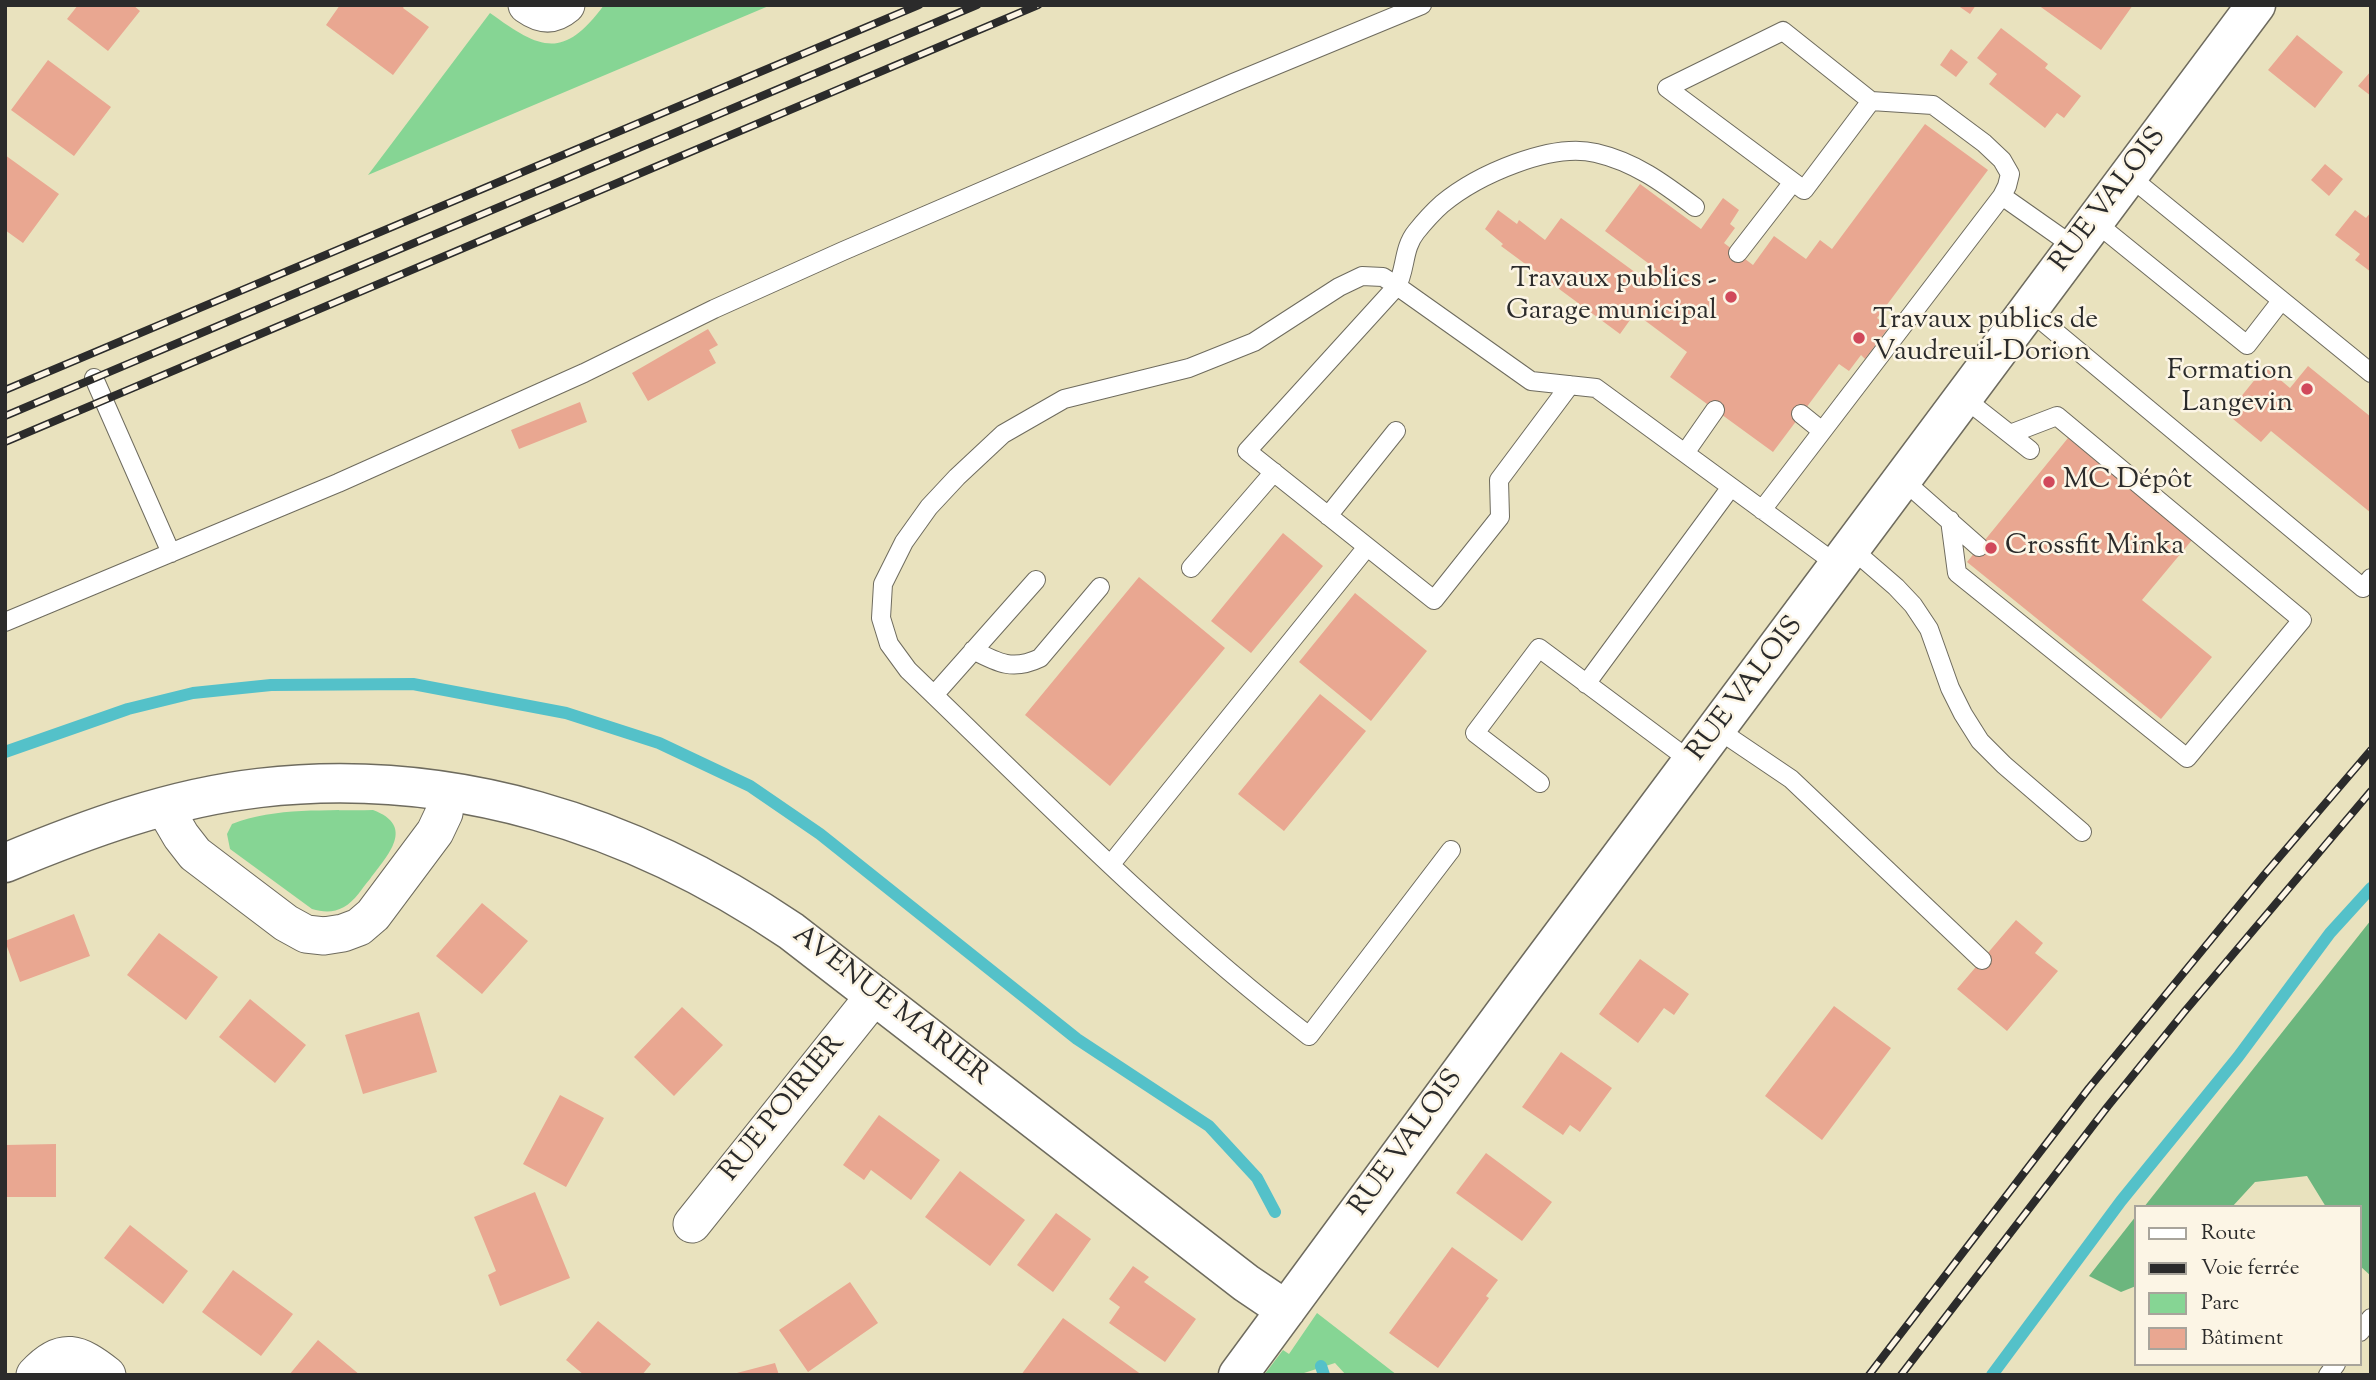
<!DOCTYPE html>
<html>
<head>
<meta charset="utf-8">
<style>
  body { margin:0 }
  #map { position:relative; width:2376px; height:1380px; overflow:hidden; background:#e9e2be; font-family:"Sorts Mill Goudy",serif }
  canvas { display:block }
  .frame { position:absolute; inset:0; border:7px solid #2b2b2b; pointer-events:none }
  .legend { position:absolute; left:2134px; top:1205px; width:228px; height:161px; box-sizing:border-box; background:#fcf5e5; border:2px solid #a8a49b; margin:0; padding:9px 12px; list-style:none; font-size:21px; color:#2b2b2b }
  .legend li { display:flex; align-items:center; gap:14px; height:35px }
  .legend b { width:35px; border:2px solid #a8a49b }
</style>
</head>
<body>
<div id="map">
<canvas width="2376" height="1380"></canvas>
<div class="frame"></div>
<ul class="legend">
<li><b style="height:9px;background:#fff"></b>Route</li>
<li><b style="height:9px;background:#2b2b2b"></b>Voie ferrée</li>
<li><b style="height:19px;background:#86d594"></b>Parc</li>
<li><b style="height:19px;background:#e9a791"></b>Bâtiment</li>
</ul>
</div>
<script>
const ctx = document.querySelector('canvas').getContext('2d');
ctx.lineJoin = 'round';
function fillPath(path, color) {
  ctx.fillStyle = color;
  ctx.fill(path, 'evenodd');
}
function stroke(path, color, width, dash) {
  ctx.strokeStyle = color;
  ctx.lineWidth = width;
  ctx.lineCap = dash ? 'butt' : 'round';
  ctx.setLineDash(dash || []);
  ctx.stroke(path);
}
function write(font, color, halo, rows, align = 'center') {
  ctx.font = font + ' "Sorts Mill Goudy",serif';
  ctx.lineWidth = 5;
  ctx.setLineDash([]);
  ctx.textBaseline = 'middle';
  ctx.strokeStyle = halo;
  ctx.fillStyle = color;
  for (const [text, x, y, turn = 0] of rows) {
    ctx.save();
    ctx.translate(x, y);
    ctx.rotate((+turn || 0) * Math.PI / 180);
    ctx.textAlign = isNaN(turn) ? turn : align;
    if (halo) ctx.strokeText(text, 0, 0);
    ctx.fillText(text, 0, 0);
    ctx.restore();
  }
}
fillPath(new Path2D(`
  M604 5H771L368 175 490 13C540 49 563 61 604 5Z
  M373 810C416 826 388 855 370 879 362 888 355 901 344 907 333 913 323 912 312 909L230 849 227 834 232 824C275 807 328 811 373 810Z
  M1317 1313 1397 1375H1346L1335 1363 1304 1373V1375H1264L1283 1350 1289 1354Z`), '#86d594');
fillPath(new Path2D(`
  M2371 920V1276L2360 1266V1207H2326L2307 1176 2255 1182 2232 1207H2144Z
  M2136 1216V1286L2121 1292 2089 1276Z`), '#6cb67e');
stroke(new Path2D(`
  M5 752 128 709 193 693 271 685 413 684 566 713 659 743 750 786 820 834 1077 1039 1209 1126 1257 1178 1275 1212
  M1321 1366 1324 1375
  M1992 1375 2121 1201 2238 1057 2330 933 2371 888`), '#54c1c9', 12);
fillPath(new Path2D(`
  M78 5H133L140 11 108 51 67 19Z
  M340 5H405L403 8 429 27 393 75 326 25Z
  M1957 5H1976L1970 14Z
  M2038 5H2133L2101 50Z
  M2001 28 2048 64 2045 68 2081 96 2064 118 2057 113 2045 128 1989 84 1997 74 1977 58Z
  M2297 35 2343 72 2315 108 2268 70Z
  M1951 49 1968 62 1956 77 1940 65Z
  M48 60 111 107 74 156 11 110Z
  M2371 71V96L2358 86Z
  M1925 124 1988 170 1877 318 1889 327 1865 359 1861 355 1849 371 1839 364 1773 452 1670 377 1687 352 1635 313 1620 334 1501 246 1503 244 1485 229 1498 210 1517 224 1519 220 1545 240 1561 218 1647 281 1656 269 1605 231 1640 184 1701 229 1723 198 1739 210 1730 224 1735 228 1724 243 1753 265 1774 236 1806 259 1820 240 1832 249Z
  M5 155 59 194 23 243 5 230Z
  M2325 164 2343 179 2329 196 2311 180Z
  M2355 210 2366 218 2371 212V272L2355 260 2360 254 2335 235Z
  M708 329 718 345 709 350 716 363 648 401 632 373Z
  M2308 366 2371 417V513L2271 431 2261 442 2227 414 2265 367 2290 388Z
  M580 402 587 422 519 449 511 430Z
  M2068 438 2192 540 2142 600 2212 657 2161 719 1967 562Z
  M1283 533 1323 566 1251 653 1211 621Z
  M1139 577 1225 648 1110 786 1025 715Z
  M1355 593 1427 651 1371 721 1299 662Z
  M1320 694 1366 731 1284 831 1238 794Z
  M482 903 528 941 482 994 436 956Z
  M74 914 90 956 20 982 5 941Z
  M2016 920 2043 943 2035 953 2058 971 2007 1031 1957 989Z
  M159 933 218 977 186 1020 127 975Z
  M1640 959 1689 994 1674 1015 1664 1008 1638 1043 1599 1014Z
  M250 999 306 1045 275 1083 219 1037Z
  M1834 1006 1891 1048 1822 1140 1765 1096Z
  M682 1007 723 1045 674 1096 634 1057Z
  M419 1012 437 1072 363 1094 345 1035Z
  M1561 1052 1612 1088 1580 1132 1570 1125 1563 1135 1522 1107Z
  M560 1095 604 1118 566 1187 523 1164Z
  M879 1115 940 1160 911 1200 871 1170 864 1180 843 1165Z
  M56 1144V1197H5V1145Z
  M1486 1153 1552 1202 1522 1241 1456 1193Z
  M960 1171 1025 1220 990 1266 925 1217Z
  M535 1192 570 1278 500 1306 488 1275 496 1271 474 1217Z
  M1056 1213 1091 1239 1053 1292 1017 1265Z
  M130 1225 188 1271 163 1304 104 1258Z
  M1452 1247 1498 1280 1486 1296 1489 1298 1438 1368 1389 1333Z
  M1133 1266 1149 1277 1144 1282 1196 1319 1165 1362 1109 1323 1120 1307 1109 1299Z
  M233 1270 293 1314 261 1356 202 1312Z
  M850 1282 878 1323 808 1372 779 1330Z
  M1063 1318 1142 1375H1021Z
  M598 1321 651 1364 642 1375H584L566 1360Z
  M318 1340 360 1375H289Z
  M775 1363 779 1375H733V1374Z`), '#e9a791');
const service = new Path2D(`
  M2129 176 2371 373
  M2002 196 2076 248
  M2095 222 2247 345 2281 301
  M1738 253 1793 182
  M2029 310 2363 588 2371 578
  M94 378 171 553
  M1570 385 1499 480 1500 517 1434 600 1247 451 1397 286 1531 381 1596 388 1839 566
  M1964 398 2030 450
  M1801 414 1822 431
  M1685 453 1715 410
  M1903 480 1979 547
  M1762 510 2002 196 2007 186 2010 174 2002 160 1984 143 1933 105 1871 101 1783 31 1667 88 1804 190 1871 101
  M1328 516 1396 431
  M1950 520 1957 573 2187 758 2302 620 2057 416 2010 434
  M1852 549 1896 587 1913 605 1929 629 1950 688 1963 714 1980 741 2004 765 2082 832
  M1191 568 1274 472
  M5 622 338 483 584 373 714 309 843 251 1233 83 1422 5
  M973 650C998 663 1013 671 1040 658L1100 587
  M1586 684 1731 487
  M934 695 1036 580
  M1717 729 1791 779 1982 960
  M1540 783 1475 733 1539 648 1692 762
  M1451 850 1309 1036C1166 926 1038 795 908 670L889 644 881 618 883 584 904 542 929 507 957 477 1003 434 1064 399 1189 368 1254 342 1339 287 1362 276 1383 277 1397 286C1406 269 1403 248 1416 232 1424 222 1433 212 1442 204 1477 175 1551 142 1596 153 1635 162 1663 183 1695 207
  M1111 864 1367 547
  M2360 1332 2371 1318
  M2328 1375 2336 1364`);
const minor = new Path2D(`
  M527 5C541 15 552 17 566 5
  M164 807 181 836 195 854 286 923 306 934 324 936 343 933 359 927 373 915 435 832 444 813 447 793
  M692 1224 875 995
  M35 1375C62 1345 79 1353 107 1375`);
const tertiary = new Path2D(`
  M5 863C87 829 171 798 259 788 451 766 633 824 791 931L1246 1283 1286 1310
  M1238 1375 1525 985 2256 5`);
stroke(service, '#6e6b5e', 20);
stroke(minor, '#6e6b5e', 39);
stroke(tertiary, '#6e6b5e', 41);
stroke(service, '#fff', 18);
stroke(minor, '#fff', 37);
stroke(tertiary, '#fff', 38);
const rail = new Path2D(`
  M5 390 919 5
  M5 416 977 5
  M5 442 1038 5
  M1869 1375 2089 1088 2264 875 2371 750
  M1901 1375 2108 1106 2185 1011 2371 791`);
stroke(rail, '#2b2b2b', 8);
stroke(rail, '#fcf5e5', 5, [16]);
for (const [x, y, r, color] of [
  [1731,297,7,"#d1495b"],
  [1859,338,7,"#d1495b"],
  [2307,389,7,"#d1495b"],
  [2049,482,7,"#d1495b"],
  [1991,548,7,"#d1495b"]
]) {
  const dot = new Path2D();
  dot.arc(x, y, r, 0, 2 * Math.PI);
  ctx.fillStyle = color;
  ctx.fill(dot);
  stroke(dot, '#fcf5e5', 2.5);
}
write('28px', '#2b2b2b', '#fcf5e5', [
  ["RUE VALOIS",2110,201,-53],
  ["RUE VALOIS",1747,690,-53],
  ["AVENUE MARIER",890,1007,38],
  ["RUE POIRIER",784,1109,-51],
  ["RUE VALOIS",1408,1144,-54]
]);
write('28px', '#2b2b2b', '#fcf5e5', [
  ["Travaux publics -",1717,281,"right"],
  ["Garage municipal",1717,313,"right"],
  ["Travaux publics de",1873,322],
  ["Vaudreuil-Dorion",1873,354],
  ["Formation",2293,373,"right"],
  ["Langevin",2293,405,"right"],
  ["MC Dépôt",2063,482],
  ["Crossfit Minka",2005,548]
], 'left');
</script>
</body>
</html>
